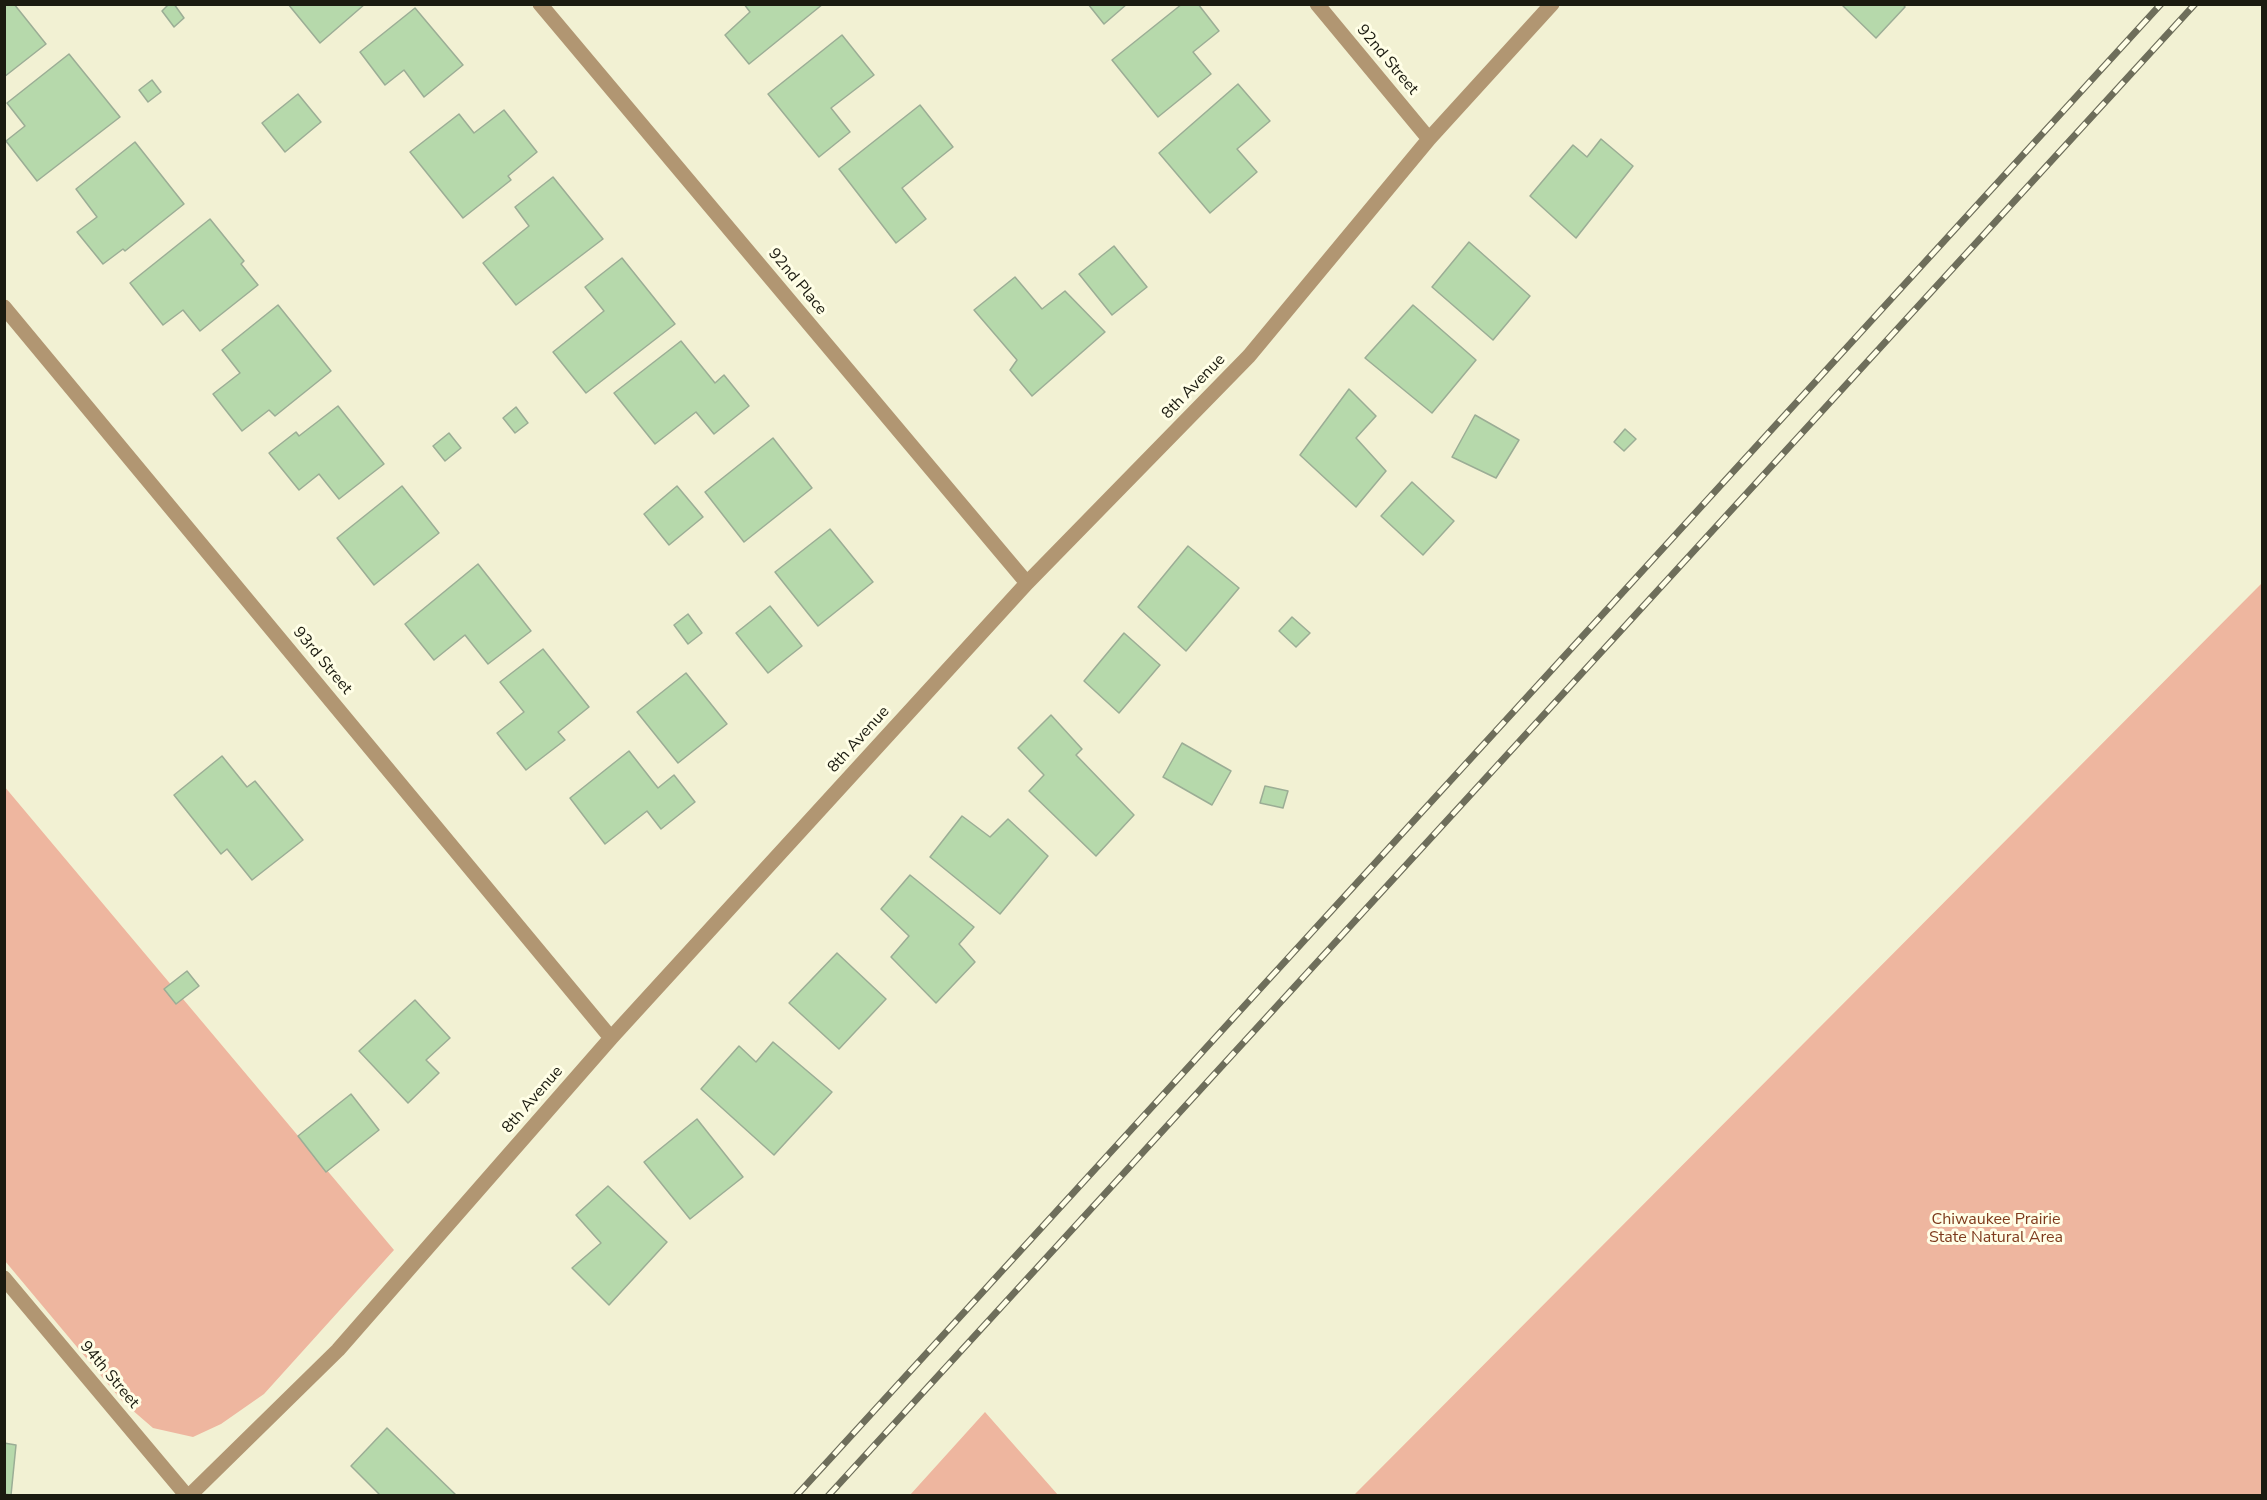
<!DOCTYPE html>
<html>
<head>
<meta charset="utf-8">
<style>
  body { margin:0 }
  #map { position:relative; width:2267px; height:1500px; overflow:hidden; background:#f2f1d3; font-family:"Nunito Sans",sans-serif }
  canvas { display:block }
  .frame { position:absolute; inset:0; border:6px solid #1b1b10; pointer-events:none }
</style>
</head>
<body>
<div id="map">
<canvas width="2267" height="1500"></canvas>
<div class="frame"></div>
</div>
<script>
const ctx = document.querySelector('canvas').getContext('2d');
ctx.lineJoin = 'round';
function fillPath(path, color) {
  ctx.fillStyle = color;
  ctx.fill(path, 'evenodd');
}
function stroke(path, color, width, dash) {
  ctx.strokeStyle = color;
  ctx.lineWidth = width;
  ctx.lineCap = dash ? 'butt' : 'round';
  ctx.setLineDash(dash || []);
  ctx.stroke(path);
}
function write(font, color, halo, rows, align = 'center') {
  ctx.font = font + ' "Nunito Sans",sans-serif';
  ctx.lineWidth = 6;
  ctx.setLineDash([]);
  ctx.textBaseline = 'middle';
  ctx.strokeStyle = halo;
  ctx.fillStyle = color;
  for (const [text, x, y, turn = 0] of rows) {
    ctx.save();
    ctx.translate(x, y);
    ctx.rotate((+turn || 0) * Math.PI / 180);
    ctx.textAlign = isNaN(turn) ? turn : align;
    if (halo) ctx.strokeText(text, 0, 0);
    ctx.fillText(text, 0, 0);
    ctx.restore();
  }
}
fillPath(new Path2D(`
  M2262 583V1495H1354Z
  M4 786 394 1250 264 1394 221 1424 193 1437 153 1428 123 1402 5 1261Z
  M985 1412 1058 1495H910Z`), '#eeb69f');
const building = new Path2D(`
  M4 4H14L46 44 4 77Z
  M169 4H174L184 18 174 27 162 11Z
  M288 4H365L320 43Z
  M744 4H823L749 64 725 35 750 12Z
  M1088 4H1127L1104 24Z
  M1182 4H1198L1219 31 1193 52 1211 74 1158 117 1112 60Z
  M1841 4H1903L1905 7 1876 38Z
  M415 8 463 65 424 97 404 70 385 85 360 52Z
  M842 35 874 75 831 108 850 132 819 157 768 94Z
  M69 54 120 117 37 181 6 141 25 126 7 103Z
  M152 80 161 92 148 102 139 90Z
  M1238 84 1270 121 1237 149 1257 172 1210 213 1159 153Z
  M298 94 321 122 285 152 262 123Z
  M920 105 953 147 902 188 926 219 896 243 839 169Z
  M504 110 537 152 508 176 511 180 463 218 410 152 459 114 474 133Z
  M1601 139 1633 166 1576 238 1530 196 1573 145 1587 157Z
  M135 142 184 204 125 251 123 249 103 264 77 232 97 217 76 189Z
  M553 177 603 239 516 305 483 263 529 226 515 207Z
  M210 219 244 261 241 264 258 285 200 331 183 310 163 325 130 283Z
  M1469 242 1530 296 1493 340 1432 287Z
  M1114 246 1147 287 1112 315 1079 274Z
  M622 258 675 324 586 393 553 352 604 311 585 287Z
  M1015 277 1042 309 1065 291 1105 332 1032 396 1010 370 1017 360 974 310Z
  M278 305 331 371 275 416 269 410 242 431 213 394 240 373 222 350Z
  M1413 305 1476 360 1432 413 1365 358Z
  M681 341 715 383 724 375 749 406 714 434 696 412 655 444 614 393Z
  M1349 389 1376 416 1356 438 1386 471 1356 507 1300 455Z
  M338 406 384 464 339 499 319 474 299 490 269 453 296 432 299 436Z
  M516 407 528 423 515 433 503 418Z
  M1475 415 1519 440 1496 478 1452 457Z
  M1625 429 1636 439 1624 451 1614 442Z
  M449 433 461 448 445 461 433 446Z
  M773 438 812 488 744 542 705 492Z
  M1412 482 1454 521 1423 555 1381 516Z
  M402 486 439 533 374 585 337 538Z
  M677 486 703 517 669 545 644 514Z
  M830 529 873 582 818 626 775 572Z
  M1188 546 1239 588 1186 651 1138 607Z
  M478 564 531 631 488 664 465 635 434 660 405 624Z
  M770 606 802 646 768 673 736 633Z
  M688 614 702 633 688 644 674 625Z
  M1292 617 1310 633 1296 647 1279 631Z
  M1124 633 1160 665 1119 713 1084 681Z
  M543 649 589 707 558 732 565 740 526 770 497 733 524 712 500 682Z
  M686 673 727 724 678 763 637 712Z
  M1051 715 1082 749 1076 755 1134 815 1096 856 1029 791 1044 775 1018 748Z
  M1182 743 1231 771 1212 805 1163 777Z
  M629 751 658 788 674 775 695 802 661 829 647 811 605 844 570 798Z
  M222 756 247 787 255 781 303 840 252 880 227 849 221 854 174 795Z
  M1265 786 1288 791 1283 808 1260 803Z
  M962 816 990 837 1008 819 1048 856 1000 914 930 857Z
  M910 875 974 927 959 944 975 962 936 1003 891 957 909 936 881 909Z
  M837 953 886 999 839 1049 789 1003Z
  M187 971 199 986 176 1004 164 989Z
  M415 1000 450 1038 426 1060 439 1073 408 1103 359 1051Z
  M773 1042 832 1092 774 1155 701 1089 739 1046 756 1062Z
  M351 1094 379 1130 326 1172 298 1136Z
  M697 1119 743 1177 690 1219 644 1162Z
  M608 1186 667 1242 609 1305 572 1268 601 1243 576 1215Z
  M387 1428 457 1496H378L379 1494 351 1466Z
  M4 1443 16 1445 11 1495 4 1494Z`);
fillPath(building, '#b6d9ab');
stroke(building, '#9bad95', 1.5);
stroke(new Path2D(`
  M540 4 1027 583
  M1317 4 1429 139
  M4 307 611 1038
  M4 1278 187 1496
  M189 1496 338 1350 611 1038 1027 583 1249 356 1429 139 1552 4`), '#b19672', 15);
const rail = new Path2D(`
  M796 1496 2161 4
  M828 1496 2195 4`);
stroke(rail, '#6e6e5b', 7);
stroke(rail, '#fffee6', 4.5, [14]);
write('16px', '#1b1b10', '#fffee6', [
  ["92nd Street",1387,60,50],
  ["92nd Place",797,282,50],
  ["8th Avenue",1194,387,-46],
  ["93rd Street",322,661,50],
  ["8th Avenue",859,740,-48],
  ["8th Avenue",533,1100,-49],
  ["94th Street",109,1375,50]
]);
write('16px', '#7e3a1c', '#fffee6', [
  ["Chiwaukee Prairie",1996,1220],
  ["State Natural Area",1996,1238]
]);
</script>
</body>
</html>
